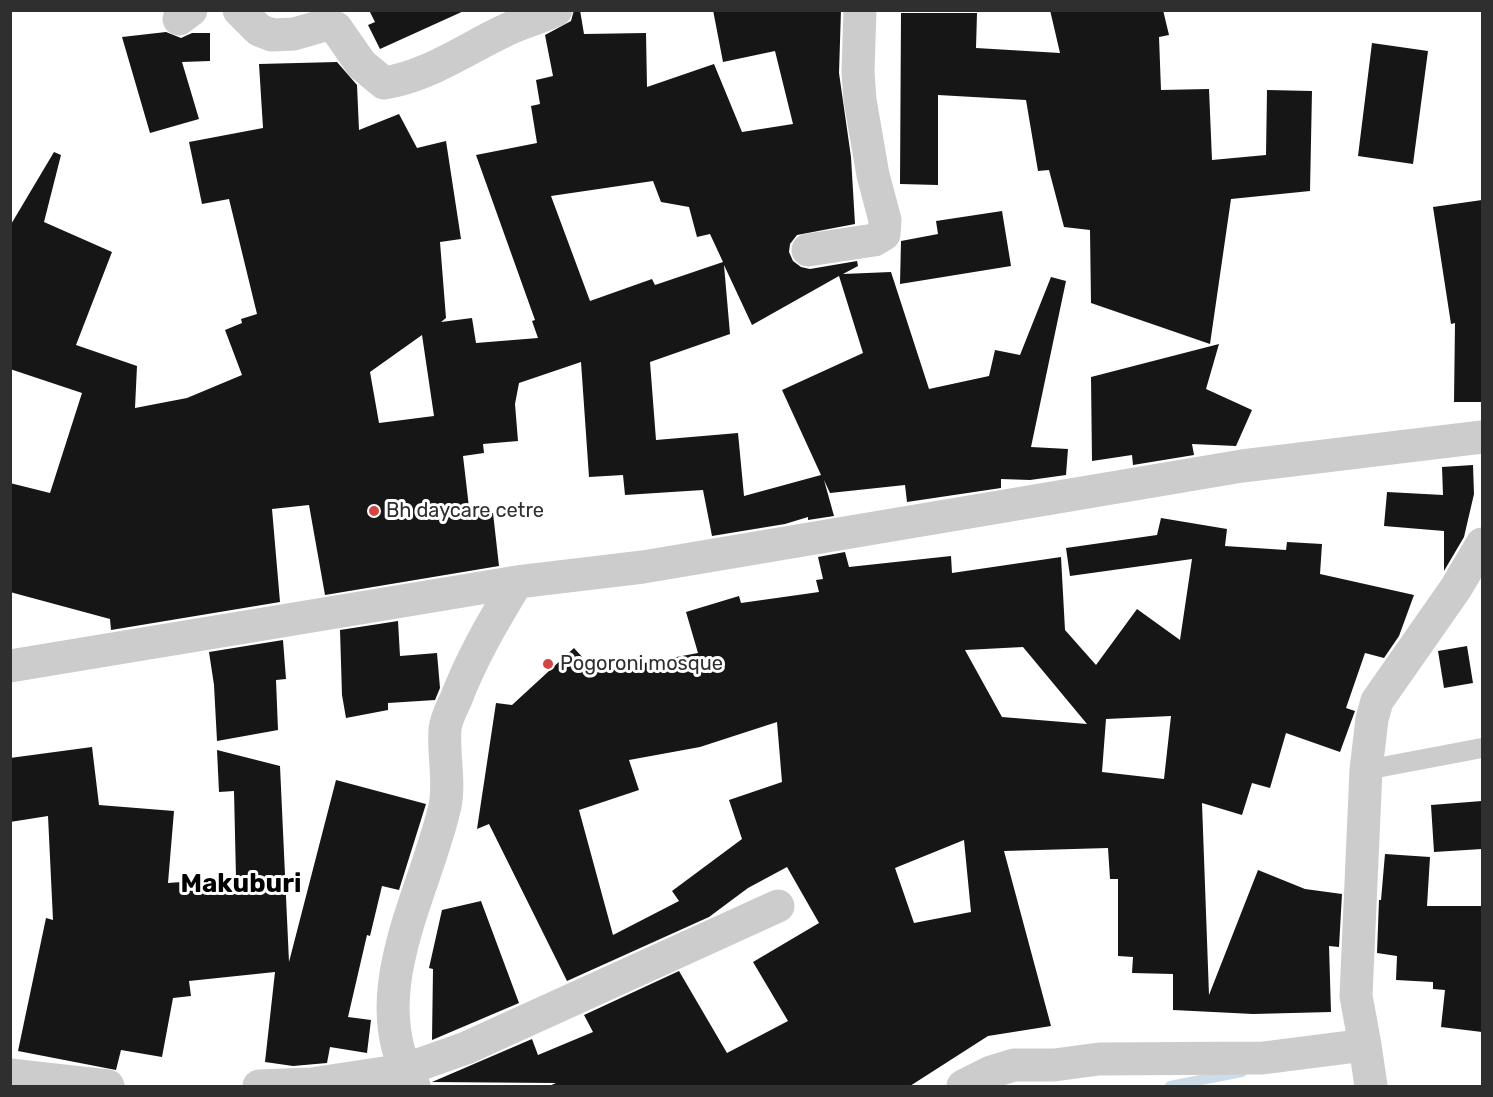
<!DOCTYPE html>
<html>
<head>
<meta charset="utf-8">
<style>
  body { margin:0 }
  #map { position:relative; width:1493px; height:1097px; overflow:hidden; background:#fff; font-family:Rubik,sans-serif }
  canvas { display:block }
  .frame { position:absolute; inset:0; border:12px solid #2f2f2f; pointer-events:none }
</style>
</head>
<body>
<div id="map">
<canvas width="1493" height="1097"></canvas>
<div class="frame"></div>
</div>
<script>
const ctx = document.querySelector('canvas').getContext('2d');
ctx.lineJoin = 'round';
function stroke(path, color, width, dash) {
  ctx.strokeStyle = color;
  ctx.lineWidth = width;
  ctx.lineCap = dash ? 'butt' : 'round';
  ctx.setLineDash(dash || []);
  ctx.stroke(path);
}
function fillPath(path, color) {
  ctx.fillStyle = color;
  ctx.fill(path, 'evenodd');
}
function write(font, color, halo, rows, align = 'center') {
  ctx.font = font + ' Rubik,sans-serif';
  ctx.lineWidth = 6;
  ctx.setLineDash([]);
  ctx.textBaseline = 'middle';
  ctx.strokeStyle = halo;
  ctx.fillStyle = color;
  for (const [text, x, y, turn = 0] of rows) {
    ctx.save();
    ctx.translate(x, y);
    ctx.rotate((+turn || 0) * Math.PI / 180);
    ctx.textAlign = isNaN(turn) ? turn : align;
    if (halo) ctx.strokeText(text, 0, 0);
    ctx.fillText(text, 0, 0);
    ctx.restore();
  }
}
stroke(new Path2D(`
  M1170 1086 1242 1072`), '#cddce9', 10);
fillPath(new Path2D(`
  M369 10H466L380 49 368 25 375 22Z
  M574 10H580L584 34 646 33 647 87 714 64 742 132 793 124 775 51 723 62 713 10H841L839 73 851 157 855 224 797 235 790 244 789 252 793 261 801 267 810 269 857 261 858 266 843 274 891 272 929 389 989 376 995 350 1020 355 1051 277 1066 281 1031 447 1068 449 1066 475 1030 480 1001 479V488L907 502 905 485 830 493 824 480 834 516 808 520V517L785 524 712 536 703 490 625 495 623 475 589 477 581 362 519 383 515 404 518 441 483 444 484 453 463 456 470 516 493 513 499 566 325 595 309 505 272 509 280 602 111 630 110 619 10 592V483L50 493 82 393 10 369V226L54 152 61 155 44 222 112 252 76 345 137 366 135 408 187 398 242 375 225 330 242 323 241 319 257 314 229 199 202 204 189 142 263 128 259 64 337 62 357 85 359 130 399 114 417 148 446 141 461 239 440 242 446 318 441 322 472 318 476 343 538 338 532 321 535 320 476 155 537 143 531 106 540 104 536 80 553 76 545 35 571 21ZM653 181 661 202 689 207 697 237 710 234 723 262 655 285 652 279 590 301 551 196ZM724 265 752 325 839 276 863 353 782 390 821 475 744 496 738 433 656 440 650 362 730 334ZM422 335 434 416 379 423 370 372Z
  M1050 10H1163L1169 35 1159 37 1161 90 1209 89 1212 160 1266 155 1267 90 1312 91 1310 191 1231 199 1210 344 1091 303 1090 230 1064 227 1049 170 1038 171 1026 100 938 95V185L900 184 901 13H977L976 48 1060 53Z
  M166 32 181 38 192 33H210V61L182 62 199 119 150 133 122 37Z
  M1372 43 1428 51 1413 164 1358 156Z
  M1482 200V402H1454L1455 323 1451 324 1433 207Z
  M1002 211 1011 266 900 284 901 241 938 234 936 221Z
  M1219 344 1206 389 1252 410 1236 446 1192 444 1194 455 1133 465 1132 455 1092 461 1091 377Z
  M1473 465 1474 494 1464 537 1444 571V531L1384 526 1387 492 1443 495 1442 467Z
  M1161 518 1227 529 1225 546 1286 550 1287 542 1322 544 1320 574 1414 595 1399 636 1384 658 1365 653 1346 708 1355 711 1340 752 1286 733 1270 788 1252 783 1242 815 1202 803 1209 995 1258 870 1305 889 1342 894 1339 947 1329 946 1331 1012 1253 1014 1173 1010V974L1132 973 1133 957 1118 956V879H1110L1108 848 1004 851 1051 1026 988 1036 910 1086H549L556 1083 432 1082 532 1039 538 1055 593 1032 584 1015 679 971 727 1053 788 1021 753 962 819 923 787 867 748 888 709 917 567 981 489 824 477 829 496 703 512 705 574 648 596 672 698 653 686 612 739 596 741 603 819 592 816 580 823 579 818 557 845 552 849 567 951 556 952 573 1061 557 1065 630 1096 665 1137 609 1180 640 1192 559 1070 576 1066 548 1157 535ZM1023 647 1087 724 1002 717 965 650ZM1171 716 1164 779 1102 772 1106 719ZM777 722 782 782 729 800 742 839 672 891 679 901 613 935 579 810 639 790 629 760 700 747ZM964 840 971 912 914 923 895 868Z
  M398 621 400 656 437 653 440 688 435 700 388 703V710L346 718 342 695 340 630Z
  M283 640 286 679 276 680 278 730 217 741 214 685 209 652Z
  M1467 646 1473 683 1444 688 1438 651Z
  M92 747 99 805 174 811 168 883 236 878 234 791 219 792 217 750 280 766 289 962 336 780 426 804 399 890 382 886 370 936 367 935 348 1017 371 1020 367 1053 330 1047 327 1063 293 1066 265 1062 275 972 189 981 191 996 173 998 162 1057 121 1050 116 1070 18 1051 46 918 53 920 48 816 10 822V758Z
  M1482 801V849L1434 852 1431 805Z
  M1385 854 1430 857 1427 906H1482V1032L1441 1027 1445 990 1433 989V982L1396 980 1397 956 1377 953 1379 900H1381Z
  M481 901 519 1003 432 1040 433 969 429 968 442 910Z`), '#161616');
stroke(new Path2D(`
  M1366 770 1482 748`), '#ccc', 20);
stroke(new Path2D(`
  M239 10 259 30 272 35 294 34 325 25 336 28 361 64 384 83C428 76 464 50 504 31 520 23 539 18 556 10
  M179 19 191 10
  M808 250 874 240 884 234 885 220 873 175 860 100 858 72 860 10
  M10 666 517 582 643 567 1242 466 1482 437
  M1365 1045 1371 1086
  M10 1075 108 1086
  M259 1086 311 1084 404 1070 466 1048 778 906
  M414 1086C360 997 425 895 445 806 450 782 443 754 445 729 446 719 452 708 456 699 472 657 494 620 517 582
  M963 1086 991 1072 1014 1065H1054L1099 1059 1263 1058 1365 1045 1356 996 1366 770 1372 719 1377 701 1456 588 1482 544`), '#ccc', 33);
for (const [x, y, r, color] of [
  [374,511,6,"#d64441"],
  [548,664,6,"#d64441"]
]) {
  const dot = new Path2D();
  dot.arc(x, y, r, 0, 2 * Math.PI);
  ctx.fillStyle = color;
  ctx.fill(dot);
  stroke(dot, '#fff', 2);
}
write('20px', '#2f2f2f', '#fff', [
  ["Bh daycare cetre",386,511],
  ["Pogoroni mosque",560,664]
], 'left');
write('bold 26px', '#000', '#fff', [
  ["Makuburi",241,884]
]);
</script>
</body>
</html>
